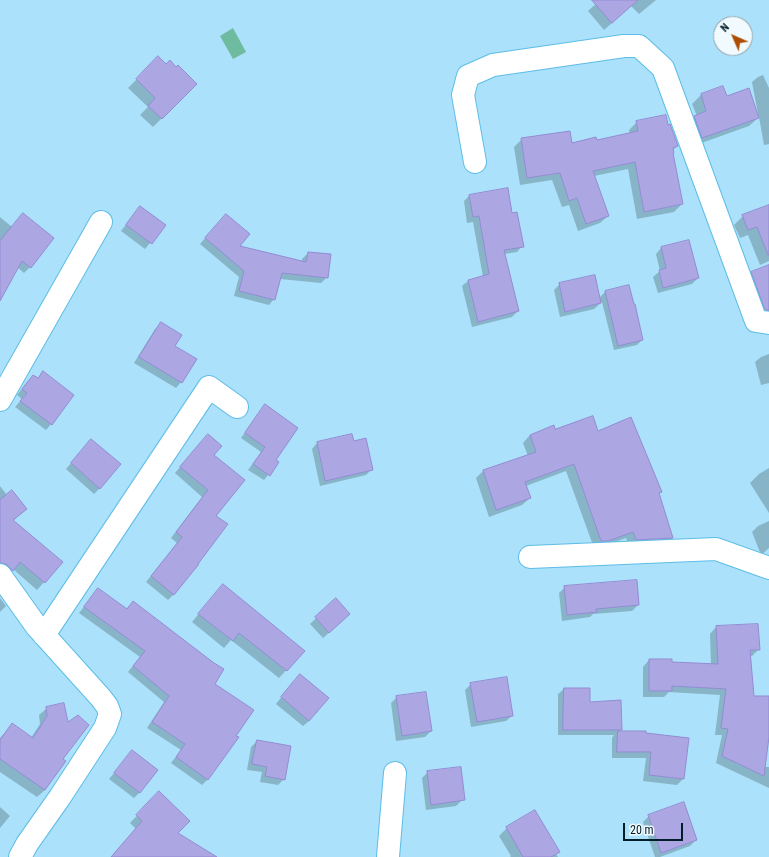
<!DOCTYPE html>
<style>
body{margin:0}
#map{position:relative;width:769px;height:857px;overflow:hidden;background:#abe1fa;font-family:"Roboto Condensed",sans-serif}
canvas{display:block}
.north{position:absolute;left:713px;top:16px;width:40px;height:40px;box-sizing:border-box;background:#f1fafe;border:1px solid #91a2a9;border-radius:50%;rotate:315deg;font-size:11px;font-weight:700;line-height:16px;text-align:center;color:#001d29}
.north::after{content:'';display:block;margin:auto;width:14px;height:18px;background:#ad4d02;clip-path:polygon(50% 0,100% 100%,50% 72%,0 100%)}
.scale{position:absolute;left:623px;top:823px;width:60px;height:18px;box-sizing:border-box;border:2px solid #001d29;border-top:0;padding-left:5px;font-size:12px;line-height:14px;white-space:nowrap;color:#001d29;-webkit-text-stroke:3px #f1fafe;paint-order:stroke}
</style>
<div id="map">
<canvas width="769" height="857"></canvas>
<div class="north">N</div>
<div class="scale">20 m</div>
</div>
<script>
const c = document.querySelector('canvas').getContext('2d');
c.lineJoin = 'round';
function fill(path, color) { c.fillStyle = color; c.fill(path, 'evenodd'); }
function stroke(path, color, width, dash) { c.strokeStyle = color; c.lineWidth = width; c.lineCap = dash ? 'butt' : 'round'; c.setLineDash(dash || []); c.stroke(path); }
fill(new Path2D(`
 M233,28L246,52L233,59L220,36Z`), '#6fbb9f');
fill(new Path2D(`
 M600,0H656L639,14L631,6L604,30L588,11Z
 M158,58L166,65L176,68L196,84L153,127L140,115L148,107L128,88Z
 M763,75L769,88V144L764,145L759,117L749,126L693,146L686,125L697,116L692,104L701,95L723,87L726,98L758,114L752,82L758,77Z
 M637,122L668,126L677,146L673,150L672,154L682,204L674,212L637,219L628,169L594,176L608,216L600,223L578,231L569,205L562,207L552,180L520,185L514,147L522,139L571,144L596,141L630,134L629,130Z
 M469,196L511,214L522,246L517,252L504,254L518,311L512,317L472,327L462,286L468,281L483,277L473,222L467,223L464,201Z
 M769,206V261L760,265L748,235L740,238L734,225L743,216Z
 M140,207L165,225L145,249L121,231Z
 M0,217L12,227L30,267L24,273L17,267L0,299Z
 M220,221L238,246L302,262V259L308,253L327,277L321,283L280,279L274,299L269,305L234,296L239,277L200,244Z
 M661,248L698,278L692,284L658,293L653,277L660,271L656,254Z
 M769,266V318L760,315L746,279L752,273Z
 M560,284L599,298L605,292L628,286L642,340L637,345L614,350L602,302L594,309L560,317L554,290Z
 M161,323L173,346L181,382L176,388L134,363L155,329Z
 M769,354V383L761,385L755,362L761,357Z
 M43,372L51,424L46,430L15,407L22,399L17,395L27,382L33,376L37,379Z
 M260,411L274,460L278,463L264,480L248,470L261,452L241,438Z
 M553,427L555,431L598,432L660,492L658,494L672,538L665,545L629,547L626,538L599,548H594L566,471L526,486L530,498L522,505L489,517L476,478L483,471L528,456L523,443L530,435Z
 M91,440L100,488L94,494L66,469Z
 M202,441L213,455L215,516L174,594L168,600L146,582L177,543L171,538L202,497L175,473Z
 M353,442L372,469L366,475L320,486L312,449L317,443Z
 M769,468V513L750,483L759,474Z
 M0,486L7,495L26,509L13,521L62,562L37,590L13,569L5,578L0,573Z
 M769,521V548L761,555L752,532L758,526Z
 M565,587L638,605L632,611L593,614L590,617L562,621L559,593Z
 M98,589L126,609L133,602L234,737L238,738L207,780L202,785L171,763L181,750L147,728L164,702L128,672L140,657L79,613Z
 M216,593L304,651L279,678L231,640L224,648L192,622Z
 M0,598L6,606L0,612Z
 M335,600L343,620L323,638L310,624Z
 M757,625L759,649L752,656H750L753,696L769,697V738H768L764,767H769V788L716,763L722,735H715L720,695L669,692L664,697H643V667L649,660L711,665L710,634L716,627Z
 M294,681L309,721L303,726L276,704Z
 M471,684L512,716L506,721L471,727L465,690Z
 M564,689L621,730L619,732L688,739L683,779L677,785L643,781L646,758H612V738L614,735H558V694Z
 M397,697L431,731L425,737L396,741L391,703Z
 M47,708L61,759L64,761L45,790L37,797L0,772V738L12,725L31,738L40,724L39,715Z
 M257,741L284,779L278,785L260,782L262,772L247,770L251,747Z
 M132,752L140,792L134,798L109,779Z
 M428,772L462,800L456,806L426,810L422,778Z
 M159,793L176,833L209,857H111L136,829L130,823Z
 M0,807L10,816L0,828Z
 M649,816L696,840L690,846L660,857H655L643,822Z
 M507,828L556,854L558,857H510L511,856L499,836Z`), '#0003');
const building = new Path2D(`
 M592,0H638L612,23Z
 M158,56L166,64L170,60L176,67L178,65L197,84L162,119L148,106L155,98L136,79Z
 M723,86L727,96L749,88L759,118L702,138L694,116L706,111L701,94Z
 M666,115L668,125L670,124L678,146L673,148L674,153H673L683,204L644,212L635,162L593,171L609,216L586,224L577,198L569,201L560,173L527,178L521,138L570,131L572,143L596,137L597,140L638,131L636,121Z
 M508,188L512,213L517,212L524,247L504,250L519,311L478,322L468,280L489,274L479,216L473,217L469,195Z
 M769,205V255H768L757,227L748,230L742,215Z
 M140,206L166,225L152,244L126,225Z
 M23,213L54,238L31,268L22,261L0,301V241Z
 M226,214L250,234L240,246L306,262L308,252L331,254L328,278L282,273L275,300L239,291L244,271L205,238Z
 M689,240L699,278L663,288L659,270L666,268L661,247Z
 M769,265V310H765L751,272Z
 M595,275L601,303L565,312L559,283Z
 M629,285L634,304H635L643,340L618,346L605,291Z
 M161,322L182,335L175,346L197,359L182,383L139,357Z
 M43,371L74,395L52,425L20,401L27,393L22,389L33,375L38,378Z
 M265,404L298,428L276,460L279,462L270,476L253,464L265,447L245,433Z
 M593,416L598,431L631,417L662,492L659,493L673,538L636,540L633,532L608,541H601L574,464L525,482L531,498L496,510L483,470L536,452L530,435L554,425L555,429Z
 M208,434L222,446L214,455L245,480L216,516L228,524L198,564H199L174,595L151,576L182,537L176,532L208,490L180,467Z
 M352,434L354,441L366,438L373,470L325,481L317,442Z
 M91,439L121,464L100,489L71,463Z
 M12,490L27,509L13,520L63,562L45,583L20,562L13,571L6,564L0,563V500Z
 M637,580L639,605L596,609L597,612L567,615L564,586Z
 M223,584L305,651L287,671L239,633L233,641L198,614Z
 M98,588L127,609L133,601L214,663L224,669L215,684L254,710L236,736L239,737L208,780L176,757L185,744L152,722L169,696L133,666L145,651L84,607Z
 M336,598L350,614L329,633L315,617Z
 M758,624L760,650H750L754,696H769V737L764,776L722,756L728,729L721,728L726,689L672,686V691H649V659H672V662L718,664L716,626Z
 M300,674L329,698L309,721L281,697Z
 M507,677L513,716L477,722L470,683Z
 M564,688H590V702L621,700L622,730H563Z
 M426,692L432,731L402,736L396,696Z
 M64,703L68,722L78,715L89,725L63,759L66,761L45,790L0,759V740L12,723L33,738L47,716L46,707Z
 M618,731H646V733L689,738L684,779L649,775L651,752H617Z
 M257,740L291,746L285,780L265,776L267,767L252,764Z
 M132,750L158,770L140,793L114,773Z
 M461,767L465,800L431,805L427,771Z
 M159,791L190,821L178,833L217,857H111L142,821L136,815Z
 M684,802L697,840L661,853L648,815Z
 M535,810L560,852L551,857H523L506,827Z`);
fill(building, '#aca7e3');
stroke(building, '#938bd4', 1);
const minor = new Path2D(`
 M475,162L463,95L468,76L493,65L624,46H639L663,68L756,321L769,323
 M0,400L101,222
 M530,557L716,549L769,568
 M0,575L37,627L101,698L107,706L110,714L105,728L60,797L27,844L20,857
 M44,635L209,387L237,407
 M388,857L395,773`);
stroke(minor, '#5dbde6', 24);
stroke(minor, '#fff', 22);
</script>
